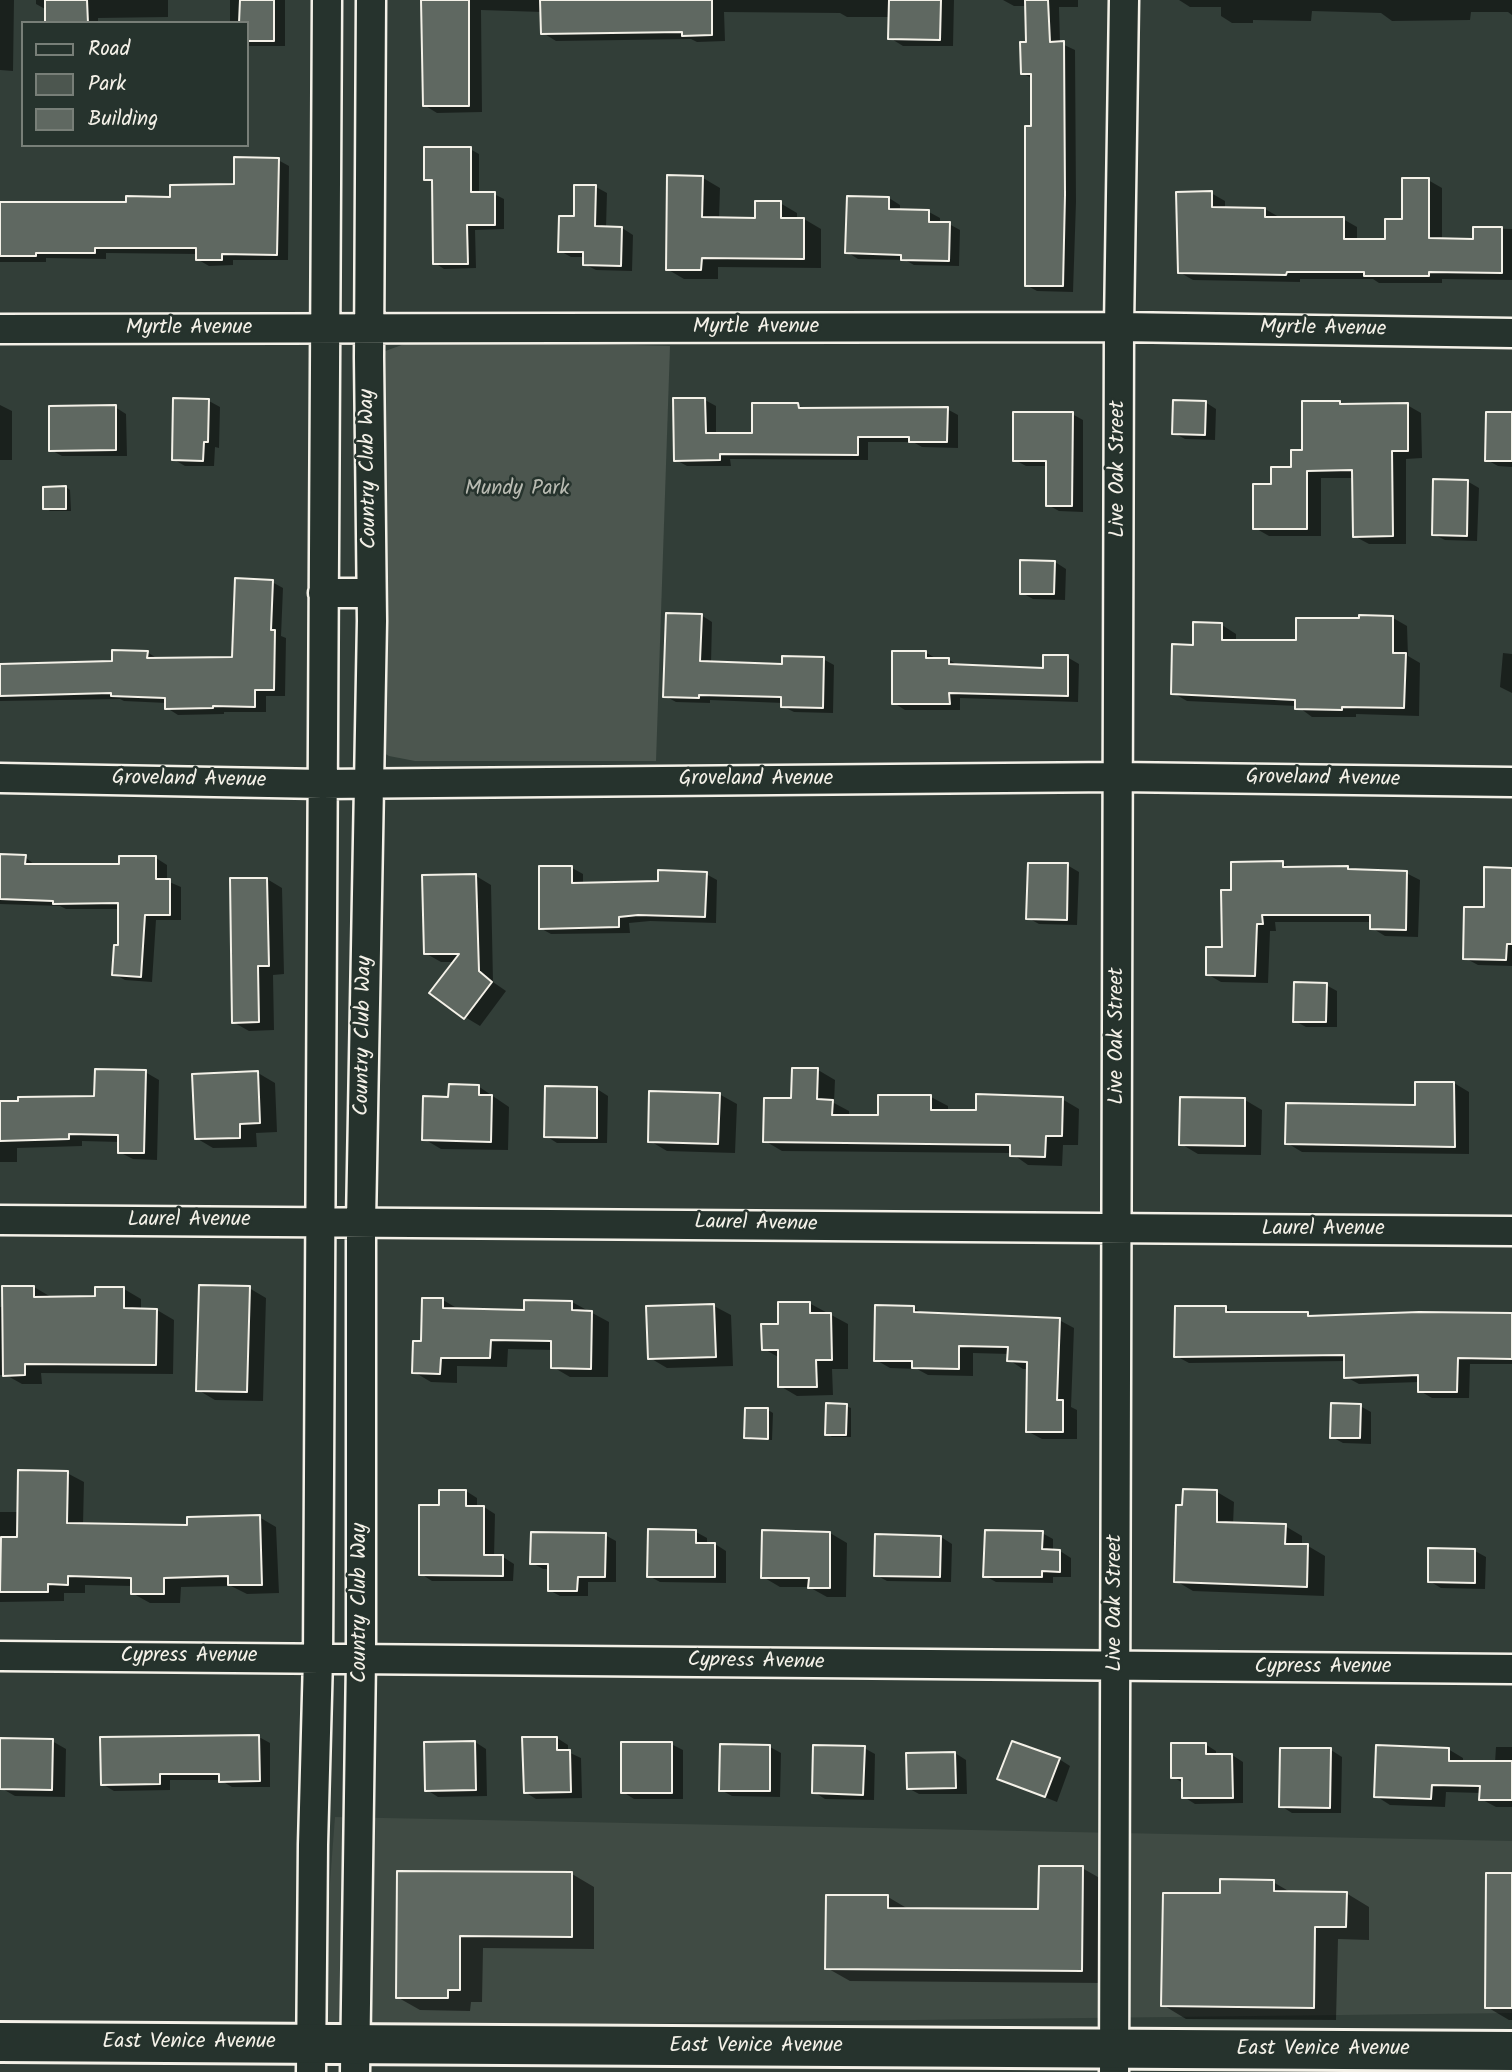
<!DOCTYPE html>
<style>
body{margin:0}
#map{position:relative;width:1512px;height:2072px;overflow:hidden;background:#323e38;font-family:Kalam,sans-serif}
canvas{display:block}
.legend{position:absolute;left:21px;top:21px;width:228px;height:126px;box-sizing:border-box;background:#26332d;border:2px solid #787f78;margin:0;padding:9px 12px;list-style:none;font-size:21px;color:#f4f1e8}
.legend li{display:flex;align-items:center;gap:14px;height:35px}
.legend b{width:35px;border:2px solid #787f78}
</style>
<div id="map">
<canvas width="1512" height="2072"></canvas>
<ul class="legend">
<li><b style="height:9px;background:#26332d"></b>Road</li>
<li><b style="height:19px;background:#4c564f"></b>Park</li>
<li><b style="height:19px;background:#5f6861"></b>Building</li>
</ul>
</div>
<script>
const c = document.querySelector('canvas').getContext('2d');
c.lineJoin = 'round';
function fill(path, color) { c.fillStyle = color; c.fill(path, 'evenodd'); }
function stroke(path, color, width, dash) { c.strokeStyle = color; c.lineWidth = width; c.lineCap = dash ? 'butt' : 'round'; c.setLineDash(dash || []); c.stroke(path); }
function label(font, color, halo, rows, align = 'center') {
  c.font = font + ' Kalam,sans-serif'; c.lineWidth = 5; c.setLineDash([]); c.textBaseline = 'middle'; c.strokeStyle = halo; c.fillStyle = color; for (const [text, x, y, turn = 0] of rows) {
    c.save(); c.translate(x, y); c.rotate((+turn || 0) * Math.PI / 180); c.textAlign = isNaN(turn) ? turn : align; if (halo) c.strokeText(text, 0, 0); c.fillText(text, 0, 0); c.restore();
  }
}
fill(new Path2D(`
 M335,1817L1512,1841V2013L319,2027Z`), '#404b44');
fill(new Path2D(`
 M418,339L670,346L656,761H415L389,756L370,745L369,357Z`), '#4c564f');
fill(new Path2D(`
 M0,0H14L13,71L0,70Z
 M36,0H168V17L98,18V23H47V10L36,4Z
 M230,0H285V46H247V23H230Z
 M432,0H954L953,46H903L890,38V17H847L840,13L724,12L725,41L697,42L691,39L556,41L543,33L542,12L481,10L482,112L437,113L424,105Z
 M1003,0H1078V7H1059L1060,43L1075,50L1076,202L1073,292L1037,291L1026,285L1033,128V79L1022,73L1028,44L1027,6H1014Z
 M1179,0H1512V15L1508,12H1471L1470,20L1392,21L1381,13L1312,11L1311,21L1253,20V23H1232L1221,16V7H1190Z
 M470,149L479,154V194H494L504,199V229L475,230L476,268L444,269L435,263L434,183L426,179Z
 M278,160L289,166L288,260H233V265L209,266L197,259V254L106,253V259L46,258V262H0V204H128L172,198L235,186Z
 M703,178L720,188L719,219H757L780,203L797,213V219H804L821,229V268L718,267V279H684L667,269Z
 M1428,180L1442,188V240L1474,241V228L1512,229V280L1442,279V283H1379L1373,279H1300V282L1193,280L1179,272L1211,193L1225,201V209H1265L1279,217L1343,219L1357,227V241H1387L1404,221Z
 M596,187L607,193L606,228H622L633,235L632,271L596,270L584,264L585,257H571L560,251L576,218Z
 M889,198L900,205V211L929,212L940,218V224H949L960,230L959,266L914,265L905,260L858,259L847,252Z
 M705,400L716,406V435H754L798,405L807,410L947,409L958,415V448L922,447L913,442H868V460L730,459L731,466H687L676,460Z
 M209,401L220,407L219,448L215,447L214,466H185L173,459Z
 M1205,402L1216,409L1215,440L1185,439L1174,433Z
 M1340,402L1346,406L1407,405L1421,413L1422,458L1406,459V544H1369L1354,536V478H1321V536H1269L1255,528L1273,486L1293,468Z
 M0,405L12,411V460H0Z
 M115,407L126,414L127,456H62L51,450Z
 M1072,414L1083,420V512L1059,511L1048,505V466H1026L1015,460Z
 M1512,414V467L1498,466L1487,460Z
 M1467,481L1479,488L1477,541L1445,540L1433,534Z
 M66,487L70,490L71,511H50L45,508Z
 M1055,562L1066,569L1065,600L1033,599L1022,593Z
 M272,582L283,588L281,636L286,638L285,696H266V712H224V714L178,715L167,708V703L124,701L120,699L0,701V664L114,662L147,652L158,659H233Z
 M701,615L712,622L711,663L783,666L823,659L834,665L833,713L794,712L782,706L783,703L710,700V703L676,702L665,696Z
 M1393,618L1407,626L1408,656L1420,663L1419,716L1356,714V717H1312L1297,706L1187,701L1173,693L1194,647L1222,625L1236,634V642H1297Z
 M925,652L937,659L949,660L960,666L1044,670L1067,657L1079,664L1078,702L960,698V710H905L894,703Z
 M1503,653L1512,654V693L1500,687Z
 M0,856L25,857L36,866H120L156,858L167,865V881L181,887V920H156L152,982L125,980L114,974L120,947V909H66L60,906L0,904Z
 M1282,863L1292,869L1348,867L1355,871L1406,873L1420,880L1418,937L1385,936L1372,928V922H1275L1276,931H1270L1268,983L1221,982L1207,974L1224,949L1233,892Z
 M1067,865L1079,872L1077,925L1039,924L1028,918Z
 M572,868L583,874V884L659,883L706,874L717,880L716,923L650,921L629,923L630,933L551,934L540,928Z
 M1512,870V966L1478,965L1465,958L1485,909Z
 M476,876L491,885L493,982L506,991L480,1026L465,1017L455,962H441L425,953Z
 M267,879L282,888L284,974L273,975L274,1030L249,1031L233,1022Z
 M1326,985L1337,991V1027H1306L1295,1021Z
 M818,1070L835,1080L834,1103L849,1111V1116H880L931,1097L948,1106V1112H977L1062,1099L1079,1109L1078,1145H1063L1062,1166L1028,1165L1011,1153L782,1151L765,1141L793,1100Z
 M145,1072L159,1080L157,1160L133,1159L119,1152L120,1142L82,1141V1146L17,1148V1162H0V1102L96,1098Z
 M258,1073L275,1083L277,1132L256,1133L257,1147L213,1148L196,1138Z
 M1454,1083L1469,1092V1154L1302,1152L1287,1143L1417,1106Z
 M478,1086L509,1107L508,1150L441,1149L424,1139L450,1098Z
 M597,1089L608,1096L607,1143H557L546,1136Z
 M719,1094L737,1104L735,1153L667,1151L650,1141Z
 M1245,1100L1262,1110L1261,1155L1198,1154L1181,1144Z
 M34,1287L51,1297L97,1298L124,1289L141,1299V1310H157L174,1320L173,1374L41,1373L42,1384H22L6,1375H0V1307H4Z
 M249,1288L266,1298L263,1401L215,1400L198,1390Z
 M443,1300L460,1310L526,1311L572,1302L609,1322L608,1377H570L553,1367V1350L508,1349L507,1367L457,1366V1383L431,1382L414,1372L423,1343Z
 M809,1303L848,1324V1369H832L833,1395L797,1396L780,1386V1358L764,1349L780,1326Z
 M714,1306L731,1315L733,1366L667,1368L650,1358Z
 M913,1308L925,1314L1059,1320L1074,1328L1071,1407L1077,1410V1439H1042L1027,1431L1028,1369H1023L1009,1360V1354L973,1353V1376L928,1375L917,1369L890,1368L876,1360Z
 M1226,1308L1236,1314H1307L1314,1318L1503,1315V1312H1512V1364H1470L1469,1398H1432L1420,1391V1382L1359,1384L1346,1377V1361L1189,1363L1176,1356Z
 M846,1406L851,1408V1437H832L827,1434Z
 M1360,1406L1371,1412V1444L1343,1443L1332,1437Z
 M768,1410L773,1413L772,1440H751L746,1437Z
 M67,1473L84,1482L83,1525L189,1527L259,1517L276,1527L279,1593L247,1594L231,1586L181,1587L180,1603H150L132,1593L133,1586L85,1585V1593H64V1601L0,1602V1512H19Z
 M466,1491L477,1498V1507H484L495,1514L494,1557H503L514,1564L513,1581H432L421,1574L440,1506Z
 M1217,1492L1234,1502L1233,1525L1285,1526L1302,1536V1546H1308L1325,1556L1324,1596L1193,1591L1176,1581L1184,1507Z
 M696,1532L707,1538V1544H715L726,1551V1583L660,1582L649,1576Z
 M830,1533L847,1543L846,1597H827L809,1587H780L763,1577Z
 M1042,1533L1053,1539V1551H1060L1071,1558V1577H1053V1583L996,1582L985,1576Z
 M605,1535L616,1541V1582H588V1596H560L549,1590L550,1569H543L532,1563Z
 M941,1537L952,1544L951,1582L887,1581L876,1575Z
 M1475,1551L1486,1557L1485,1589L1441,1588L1429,1581Z
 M259,1737L270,1743V1787H232L220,1780H170V1790L114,1791L102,1784Z
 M557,1738L568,1745V1752L581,1758L582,1798L536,1799L525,1792Z
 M0,1740L52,1741L66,1749L65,1797L15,1796L1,1788Z
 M475,1742L486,1749L487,1796L438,1797L427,1790Z
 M671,1744L683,1750V1799H634L623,1792Z
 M1205,1744L1216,1751V1755H1232L1243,1762V1803L1195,1804L1184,1797L1183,1783L1173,1777Z
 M770,1747L781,1753L780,1797L732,1796L721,1790Z
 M1496,1747H1512V1807H1496L1481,1799V1793L1446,1792L1445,1807L1390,1805L1376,1796L1448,1749L1463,1758V1763H1495Z
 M864,1748L875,1754L874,1800L825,1799L814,1792Z
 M1331,1750L1342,1757L1341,1813H1292L1281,1806Z
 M955,1753L966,1760L967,1794H919L908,1788Z
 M1059,1759L1070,1766L1057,1802L999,1779Z
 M1082,1868L1105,1881V1983L850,1981L827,1968L888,1897L910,1910L1040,1911Z
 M399,1872L572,1874L594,1887V1949L483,1948L482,2002H471L470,2011L420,2010L397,1997Z
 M1512,1875V2020H1509L1487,2007Z
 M1273,1882L1292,1893H1346L1369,1907V1940L1338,1939L1336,2020L1186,2019L1163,2005L1222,1895Z`), '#0007');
const building = new Path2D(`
 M45,0H87L88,23H45Z
 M240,0H274V41H247V23H239Z
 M421,0H469V106H423Z
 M540,0H712V35L682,36V32L541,34Z
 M889,0H941L940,40L888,39Z
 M1025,0H1048L1050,42L1064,41L1065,195L1063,286H1025V126H1031V74H1021L1020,42H1026Z
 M424,147H471V192H495V225H467L468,264H433L432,180H424Z
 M234,157L279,158L277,255L222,254V260H196V248H95V253H36V256H0V202H126V196L170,197V185L234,184Z
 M667,175L703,176L702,217L755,218V201H781V218H804V259L702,258L701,270H666Z
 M1402,178H1429V238L1473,239V227H1502V273L1429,272V276H1364V272H1287L1286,275L1178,273L1176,192L1212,191V207L1265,208V217H1344V239H1385V219H1402Z
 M574,185H596L595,226L622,227L621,266L583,265V252H558L559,216H574Z
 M847,196L889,197V209L929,210V222H950L949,261L901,260V255L845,253Z
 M173,398L209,399L208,442H204L203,461L172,460Z
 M673,398H705L706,433H752V403H798L799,408L948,407L947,442H909V437H858V455L720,454V460L674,461Z
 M1173,400L1206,401L1205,435L1172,434Z
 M1302,401H1340V404L1408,403V451H1392L1393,536L1353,537L1352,470L1307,471V529H1253V484H1271V467H1291V450H1302Z
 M116,405V450L49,451V406Z
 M1013,412H1073L1072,506H1046V461H1013Z
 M1486,412H1512V461H1485Z
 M1433,479L1468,480L1467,536L1432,535Z
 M66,486V509H43V487Z
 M1020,560L1055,561L1054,594H1020Z
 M235,578L273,580L271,630H275L274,690H255V707L213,706V708L165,709V698L111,696V693L0,696V664L112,661V650L148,651L147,658L232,657Z
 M666,613L702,614L700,661L782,664V656L824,657L823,708L781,707V697L699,695V698L663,697Z
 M1359,615L1393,616V653H1406L1404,708L1342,707V710L1295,709V700L1171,694L1172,644L1193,645V622L1222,623V640H1296V618H1359Z
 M892,651H926V658H949V664L1043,668V655H1068V696L949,693L950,704H892Z
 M0,854L26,855L25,864H119V856H156V879H170V915H145L141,977L112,975L114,945H118V903L53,904V901L0,899Z
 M1283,861V867L1348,866V869L1407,871L1406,930L1370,929V915H1262L1263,924H1257L1255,976L1206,975V947H1222L1221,890H1231V862Z
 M1028,863H1068L1067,920L1026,919Z
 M539,866H572V883L658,881V870L707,872L705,917L638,915L619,917V927L539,929Z
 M1484,867L1512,868V944H1507L1506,960L1463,959L1464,907H1484Z
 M476,874L479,971L492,982L464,1019L429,993L459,954H424L422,875Z
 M230,878H267L269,966H258L259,1022L232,1023Z
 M1294,982L1327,983L1326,1022H1293Z
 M792,1068H818L817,1099L833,1100L832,1115H878V1095H931V1110H976V1094L1063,1097L1062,1136H1046L1045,1157L1010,1156V1145L763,1142L764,1098H791Z
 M95,1069L146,1070L144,1153H118V1135L69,1134V1139L0,1141V1101H18V1097L94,1096Z
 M258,1071L260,1123L240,1124V1138L195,1139L192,1074Z
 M1415,1082H1454L1455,1147L1285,1144L1286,1103L1415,1105Z
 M449,1084L479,1085V1095H492L491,1142L422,1140L423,1096L448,1097Z
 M545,1086L597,1087V1138L544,1137Z
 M649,1091L720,1093L718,1144L648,1142Z
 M1180,1097L1245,1098V1146L1179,1145Z
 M199,1285L250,1286L247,1392L196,1391Z
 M2,1286H34V1297L95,1296V1287H124V1308L157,1309L156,1365L25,1364V1375L3,1376Z
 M422,1298H443V1308L524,1310V1300L572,1301V1310L592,1311L591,1369L551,1368V1341L491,1340L490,1358H441L440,1374L412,1373L413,1341H421Z
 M778,1302H810V1313H831L832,1360H816L817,1387H778V1350H762L761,1324H778Z
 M714,1304L716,1357L648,1359L646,1306Z
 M875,1305L914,1306V1312L1060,1318L1057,1400H1063V1432H1026L1027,1362L1007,1361L1008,1347L959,1346V1369L912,1368V1361H874Z
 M1175,1306H1226V1312H1308V1316L1419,1312L1512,1313V1359L1458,1358L1457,1392H1418V1375L1344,1378V1355L1174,1357Z
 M826,1403L847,1404L846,1435H825Z
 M1331,1403L1361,1404L1360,1438H1330Z
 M745,1408H768V1439L744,1438Z
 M18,1470L68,1471L67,1523L187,1525V1517L260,1515L262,1585H228V1576L164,1578V1594H131V1578L68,1576V1585L48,1584V1592H0L1,1537H17Z
 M1183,1489L1217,1490V1522L1286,1524L1285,1544H1308L1307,1587L1174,1582L1176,1505H1182Z
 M439,1490H466V1506H484V1555H503V1576L419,1575V1505H439Z
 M648,1529L696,1530V1543H715V1577H647Z
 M762,1530L830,1532V1588H808L809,1578H761Z
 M985,1530L1043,1531L1042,1549L1060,1550V1572L1042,1571V1577H983Z
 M531,1532L606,1533L605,1577H578L577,1591H548V1564H530Z
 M875,1534L941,1536L940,1577L874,1576Z
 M1428,1548L1475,1549V1583L1428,1582Z
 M259,1735L260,1781L219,1782V1774H160V1784L101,1785L100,1737Z
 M522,1737H557V1750H570L571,1792L524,1793Z
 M0,1738L53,1739L52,1790L0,1789Z
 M475,1741L476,1790L425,1791L424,1742Z
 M1012,1741L1060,1758L1045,1797L997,1779Z
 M621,1742H672V1793H621Z
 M1171,1743H1206V1754H1232L1233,1798H1182V1778H1171Z
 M720,1744L770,1745V1791H719Z
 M813,1745L865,1746L863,1795L812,1793Z
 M1376,1745L1449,1748V1761H1512V1800H1479L1480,1786L1432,1785L1431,1799L1374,1797Z
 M1280,1748H1331L1330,1808L1279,1807Z
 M955,1752L956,1788L907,1789L906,1753Z
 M1039,1866H1083L1082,1971L825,1969L826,1895H888V1908L1038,1909Z
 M397,1871L572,1872V1937L460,1936V1990H448V1998H396Z
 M1486,1873H1512V2008H1485Z
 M1220,1879L1274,1880V1891L1347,1892L1346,1927H1315L1314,2008L1161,2006L1163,1893H1220Z`);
fill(building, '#5f6861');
stroke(building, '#f4f1e8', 2);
const street = new Path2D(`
 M0,329L1119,327L1512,333
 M323,593H371
 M0,778L322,784L1117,777L1512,782
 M0,1220L1512,1231
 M0,1656L1512,1669
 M311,2072L313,1845L318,1658L327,0
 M355,2072L361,1659V1222L372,621L369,357L371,0
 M1114,2072L1119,327L1124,0`);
const primary = new Path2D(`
 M0,2042L1512,2051`);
stroke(street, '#f4f1e8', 33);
stroke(primary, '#f4f1e8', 44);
stroke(street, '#26332d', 28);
stroke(primary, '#26332d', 38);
label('21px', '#f4f1e8', '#26332d', [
 ["Myrtle Avenue",756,328],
 ["Myrtle Avenue",189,329],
 ["Myrtle Avenue",1323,330,1],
 ["Country Club Way",370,469,-91],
 ["Live Oak Street",1119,469,-90],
 ["Groveland Avenue",756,780],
 ["Groveland Avenue",1323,780,1],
 ["Groveland Avenue",189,781,1],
 ["Country Club Way",365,1036,-89],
 ["Live Oak Street",1118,1036,-90],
 ["Laurel Avenue",189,1221],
 ["Laurel Avenue",756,1225,1],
 ["Laurel Avenue",1323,1230],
 ["Country Club Way",361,1603,-90],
 ["Live Oak Street",1116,1603,-90],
 ["Cypress Avenue",189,1657],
 ["Cypress Avenue",756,1663,1],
 ["Cypress Avenue",1323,1668],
 ["East Venice Avenue",189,2043],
 ["East Venice Avenue",756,2047],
 ["East Venice Avenue",1323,2050]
]);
label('21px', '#b9bbb2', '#26332d', [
 ["Mundy Park",517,490]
]);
</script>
